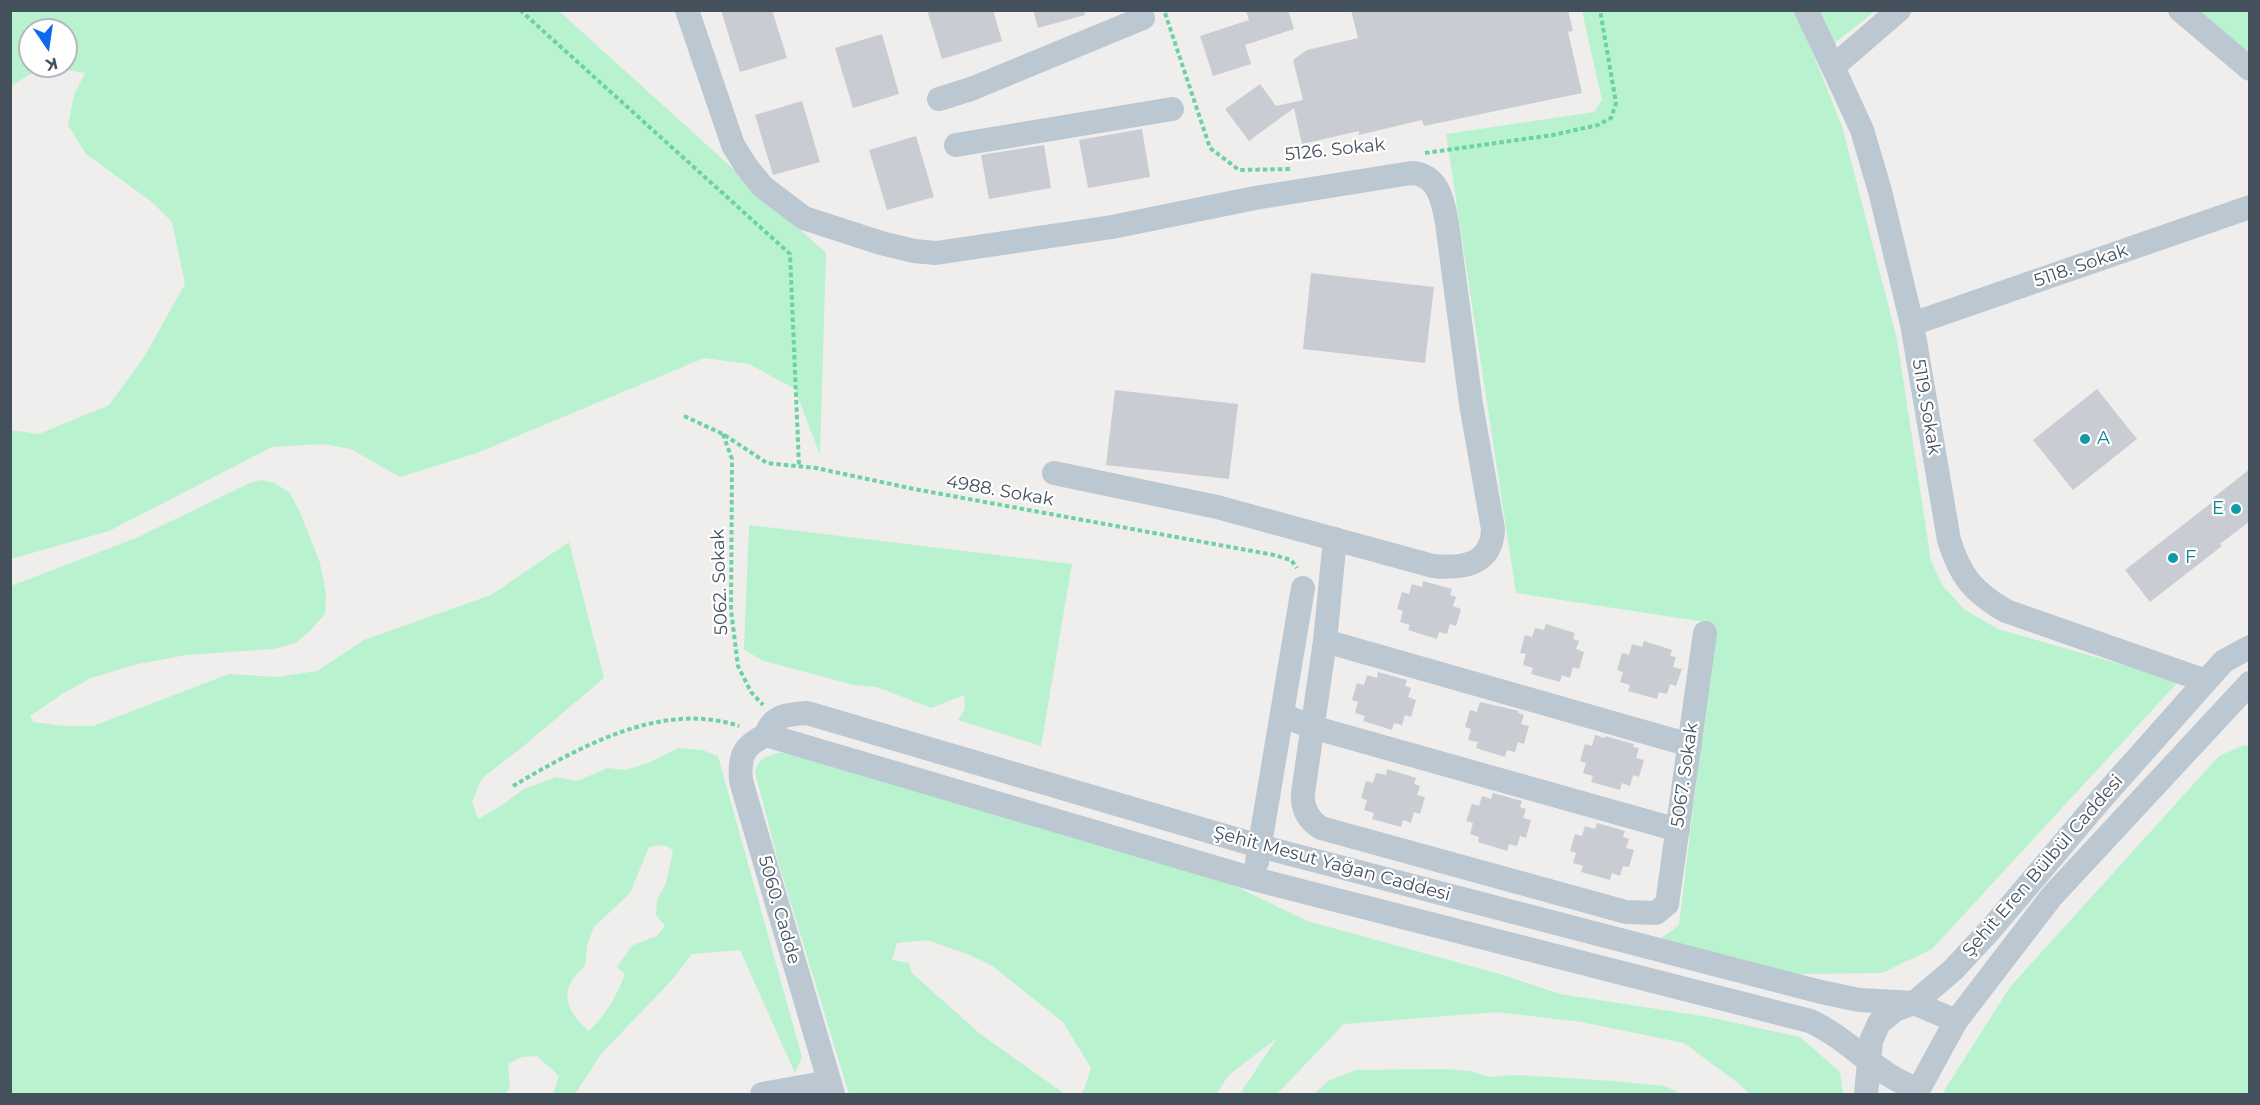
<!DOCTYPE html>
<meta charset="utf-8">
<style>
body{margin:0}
#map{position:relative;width:2260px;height:1105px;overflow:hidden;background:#f0eded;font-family:Montserrat,sans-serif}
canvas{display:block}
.frame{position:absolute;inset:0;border:12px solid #44505c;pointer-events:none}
.north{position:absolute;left:18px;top:18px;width:60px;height:60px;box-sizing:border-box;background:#fff;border:2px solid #b4b9be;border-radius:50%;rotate:167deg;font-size:16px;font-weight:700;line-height:24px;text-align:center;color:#44505c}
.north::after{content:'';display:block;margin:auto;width:21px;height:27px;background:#0c6aeb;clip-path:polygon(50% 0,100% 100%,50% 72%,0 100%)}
</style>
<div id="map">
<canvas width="2260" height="1105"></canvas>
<div class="frame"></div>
<div class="north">K</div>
</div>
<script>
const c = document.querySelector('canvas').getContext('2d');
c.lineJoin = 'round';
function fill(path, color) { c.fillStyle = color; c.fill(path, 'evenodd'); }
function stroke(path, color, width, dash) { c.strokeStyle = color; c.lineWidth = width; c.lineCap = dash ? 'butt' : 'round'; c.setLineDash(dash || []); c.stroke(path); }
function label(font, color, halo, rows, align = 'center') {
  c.font = font + ' Montserrat,sans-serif'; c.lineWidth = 4.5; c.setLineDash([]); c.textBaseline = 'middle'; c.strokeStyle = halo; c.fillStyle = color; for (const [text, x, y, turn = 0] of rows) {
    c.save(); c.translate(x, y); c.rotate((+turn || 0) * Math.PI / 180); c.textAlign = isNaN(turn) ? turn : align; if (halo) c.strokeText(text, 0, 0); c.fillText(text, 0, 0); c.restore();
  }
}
fill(new Path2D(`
 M11,11H559L826,253L820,455L795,389L749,364L704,358L477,453L400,477L351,449L323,444L272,447L109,531L11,559V430L39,434L109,405L144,357L185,284L172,222L152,202L86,154L68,125L74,95L85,73L44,66L11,86ZM30,30H66V66H30Z
 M1582,11H1796L1842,126L1897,339L1931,561L1943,586L1964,609L1998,629L2179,681L1932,949L1882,973L1799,974L1660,939L1679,925L1714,636L1705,622L1516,593L1446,134L1594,112L1602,100Z
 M1815,11H1875L1831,46Z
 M2198,11H2249V52Z
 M261,480L274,483L289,492L299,510L320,563L326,594L325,614L310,631L296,643L273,649L186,655L138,664L91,678L62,694L30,716L33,722L63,726H93L229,674L276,677L317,671L364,640L491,595L569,542L604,678L520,749L482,778L472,802L478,819L499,807L524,789L556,777L577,781L608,768L625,770L648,763L679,748L702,750L718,756L802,1057L795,1073L740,950L692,954L672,980L601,1054L575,1094H553L559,1076L537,1056L522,1057L508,1064L510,1086L506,1094H11V586L136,538L250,483ZM664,845L673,850L666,883L657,900L656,915L665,926L657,936L633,945L617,967L625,974C617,995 606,1015 589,1031C564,1009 558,989 585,966L587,945L594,927L630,893L649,847Z
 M749,525L1072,564L1041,746L958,720L965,709L964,695L931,708L877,687L854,685L764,661L744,650Z
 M2244,745L2250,746L2249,1094H1942L2010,987L2219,756Z
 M778,753H793L1229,883L1307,921L1500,974L1560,994L1708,1017L1800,1037L1840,1072L1843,1094H1750L1738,1083L1684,1043L1581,1022L1497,1012L1344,1024L1277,1094H1240L1277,1038L1229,1075L1216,1094H1079L1084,1090L1091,1068L1063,1022L991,965L967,954L927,940L897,943L892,960L909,963L912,973L979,1033L1065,1094H849L778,861L755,772C758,759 767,756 778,753Z
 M1444,1069L1470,1071L1490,1077L1517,1075L1614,1081L1665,1086L1681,1094H1314L1328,1081L1356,1070Z`), '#b8f2cf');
fill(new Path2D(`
 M721,10H772L787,58L740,72Z
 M927,10H993L1002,41L942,59Z
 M1033,10H1084L1085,15L1038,28Z
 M1246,10H1288L1294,29L1245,45L1251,64L1213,76L1200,36L1249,20Z
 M1351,10H1568L1573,31L1568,32L1582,93L1424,126L1422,120L1359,135V131L1302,144L1294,108L1249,141L1225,109L1260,84L1276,106L1303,100L1293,60L1307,50L1358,38Z
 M882,34L899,94L853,108L835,48Z
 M802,101L820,162L773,175L755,115Z
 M1142,129L1150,177L1088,188L1079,140Z
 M916,136L934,197L887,210L869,150Z
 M1044,145L1051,188L989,199L981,155Z
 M1311,273L1434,287L1425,363L1303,349Z
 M2097,389L2137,439L2073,490L2033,440Z
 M1115,390L1238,404L1229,479L1106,465Z
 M2250,469V521L2220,544L2222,546L2150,602L2125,570L2215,500L2213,498Z
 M1423,581L1452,589L1450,595L1456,597L1453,606L1461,609L1456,626L1450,624L1447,634L1439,632L1437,639L1408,630L1410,625L1400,622L1403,611L1397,609L1402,592L1409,594L1412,584L1422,587Z
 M1546,624L1575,633L1573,639L1579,641L1576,649L1584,652L1579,669L1573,667L1570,678L1562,675L1560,682L1531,674L1533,668L1523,665L1526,654L1520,653L1525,635L1532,637L1535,628L1544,630Z
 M1644,641L1672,650L1670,656L1676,657L1673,667L1682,669L1676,686L1670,684L1667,694L1659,692L1657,699L1628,691L1630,685L1620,682L1623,672L1617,670L1622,653L1629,655L1632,644L1642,647Z
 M1378,672L1407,680L1405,686L1411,688L1408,697L1416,700L1411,717L1405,715L1402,725L1394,723L1392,730L1363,721L1365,716L1355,713L1358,702L1352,700L1357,683L1364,685L1367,675L1377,678Z
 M1480,702L1519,711L1518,713L1524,715L1521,724L1529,726L1524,744L1518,742L1515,752L1507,750L1505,757L1476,748L1478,742L1468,740L1471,729L1465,727L1470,710L1477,712Z
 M1595,735L1605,738V736L1634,744L1633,747L1639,748L1636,758L1644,760L1639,777L1633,775L1630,786L1622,783L1620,790L1591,782L1593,776L1583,773L1586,763L1580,761L1585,744L1592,746Z
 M1387,769L1416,778L1414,784L1420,786L1417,795L1425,797L1420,814L1414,812L1411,823L1403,820L1401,827L1372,819L1374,813L1364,810L1367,800L1361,798L1366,781L1373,783L1376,773L1386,775Z
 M1493,793L1522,801L1520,807L1526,809L1523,818L1531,820L1526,838L1520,836L1517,846L1509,844L1507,851L1478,842L1479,837L1470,834L1473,823L1466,821L1472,804L1479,806L1482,796L1491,799Z
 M1597,823L1625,831L1623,837L1629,839L1626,848L1634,850L1629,867L1623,866L1620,876L1612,873L1610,880L1581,872L1583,866L1573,863L1576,853L1570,851L1575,834L1582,836L1585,826L1595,829Z`), '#c9ccd3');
stroke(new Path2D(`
 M520,10L790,254L799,465
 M1165,13L1210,148L1239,170L1290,169
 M1425,153L1553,135L1598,125L1611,118L1616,103L1600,10
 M684,416L723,434L767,463L816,468L914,489L1274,555L1291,560L1297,568
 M723,434L732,459L731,610L738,666L751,692L763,705
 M513,786C578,748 661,700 739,726`), '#6dd2a2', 4, [4.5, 3]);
stroke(new Path2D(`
 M687,10L733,145L746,166L763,187L804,218L881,243L914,251L936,253L1112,227L1255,198L1411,173C1438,174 1443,200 1447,223L1471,404L1493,529C1492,565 1462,569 1433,566L1217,507L1054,473
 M1806,10L1833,67
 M1899,10L1833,67L1862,130L1880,191L1912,324L1949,540C1960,576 1973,592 2006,611L2206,681
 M2180,10L2250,69
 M939,99L971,89L1143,18
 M956,145L1172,109
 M1912,324L2250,207
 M1335,539L1325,641L1303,793C1302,808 1308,820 1321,828L1626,912L1656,913L1667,904L1705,633
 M1325,641L1690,745
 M1282,715L1312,727L1678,830
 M766,735C772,715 789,714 807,713L1259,846L1821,992L1859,1000L1914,1003L1956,1021
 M766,735L1254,879L1810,1021C1851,1040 1876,1075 1918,1089
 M766,735C743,746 739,756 741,781L833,1094
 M1257,862L1303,588
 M762,1094L829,1082
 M1866,1094L1871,1041L1879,1023L1895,1010L1914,1003L1953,970L1991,929L2102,798L2206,681L2224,661L2250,647
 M1916,1094L1956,1021L2052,896L2250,683`), '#bcc8d1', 24);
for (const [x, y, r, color] of [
 [2085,439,6,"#0f9aa8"],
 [2236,509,6,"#0f9aa8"],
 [2173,558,6,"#0f9aa8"]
]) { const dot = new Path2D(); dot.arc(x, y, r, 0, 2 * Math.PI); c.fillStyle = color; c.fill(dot); stroke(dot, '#fff', 2); }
label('18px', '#44505c', '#fff', [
 ["5126. Sokak",1335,150,-6],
 ["5118. Sokak",2081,266,-19],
 ["5119. Sokak",1926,407,80],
 ["4988. Sokak",1000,491,10],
 ["5062. Sokak",720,582,-92],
 ["5067. Sokak",1685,775,-82],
 ["Şehit Mesut Yağan Caddesi",1332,864,15],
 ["Şehit Eren Bülbül Caddesi",2043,866,-49],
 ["5060. Cadde",779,910,74]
]);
label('18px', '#0d838f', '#fff', [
 ["A",2097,439],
 ["E",2224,509,"right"],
 ["F",2185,558]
], 'left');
</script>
